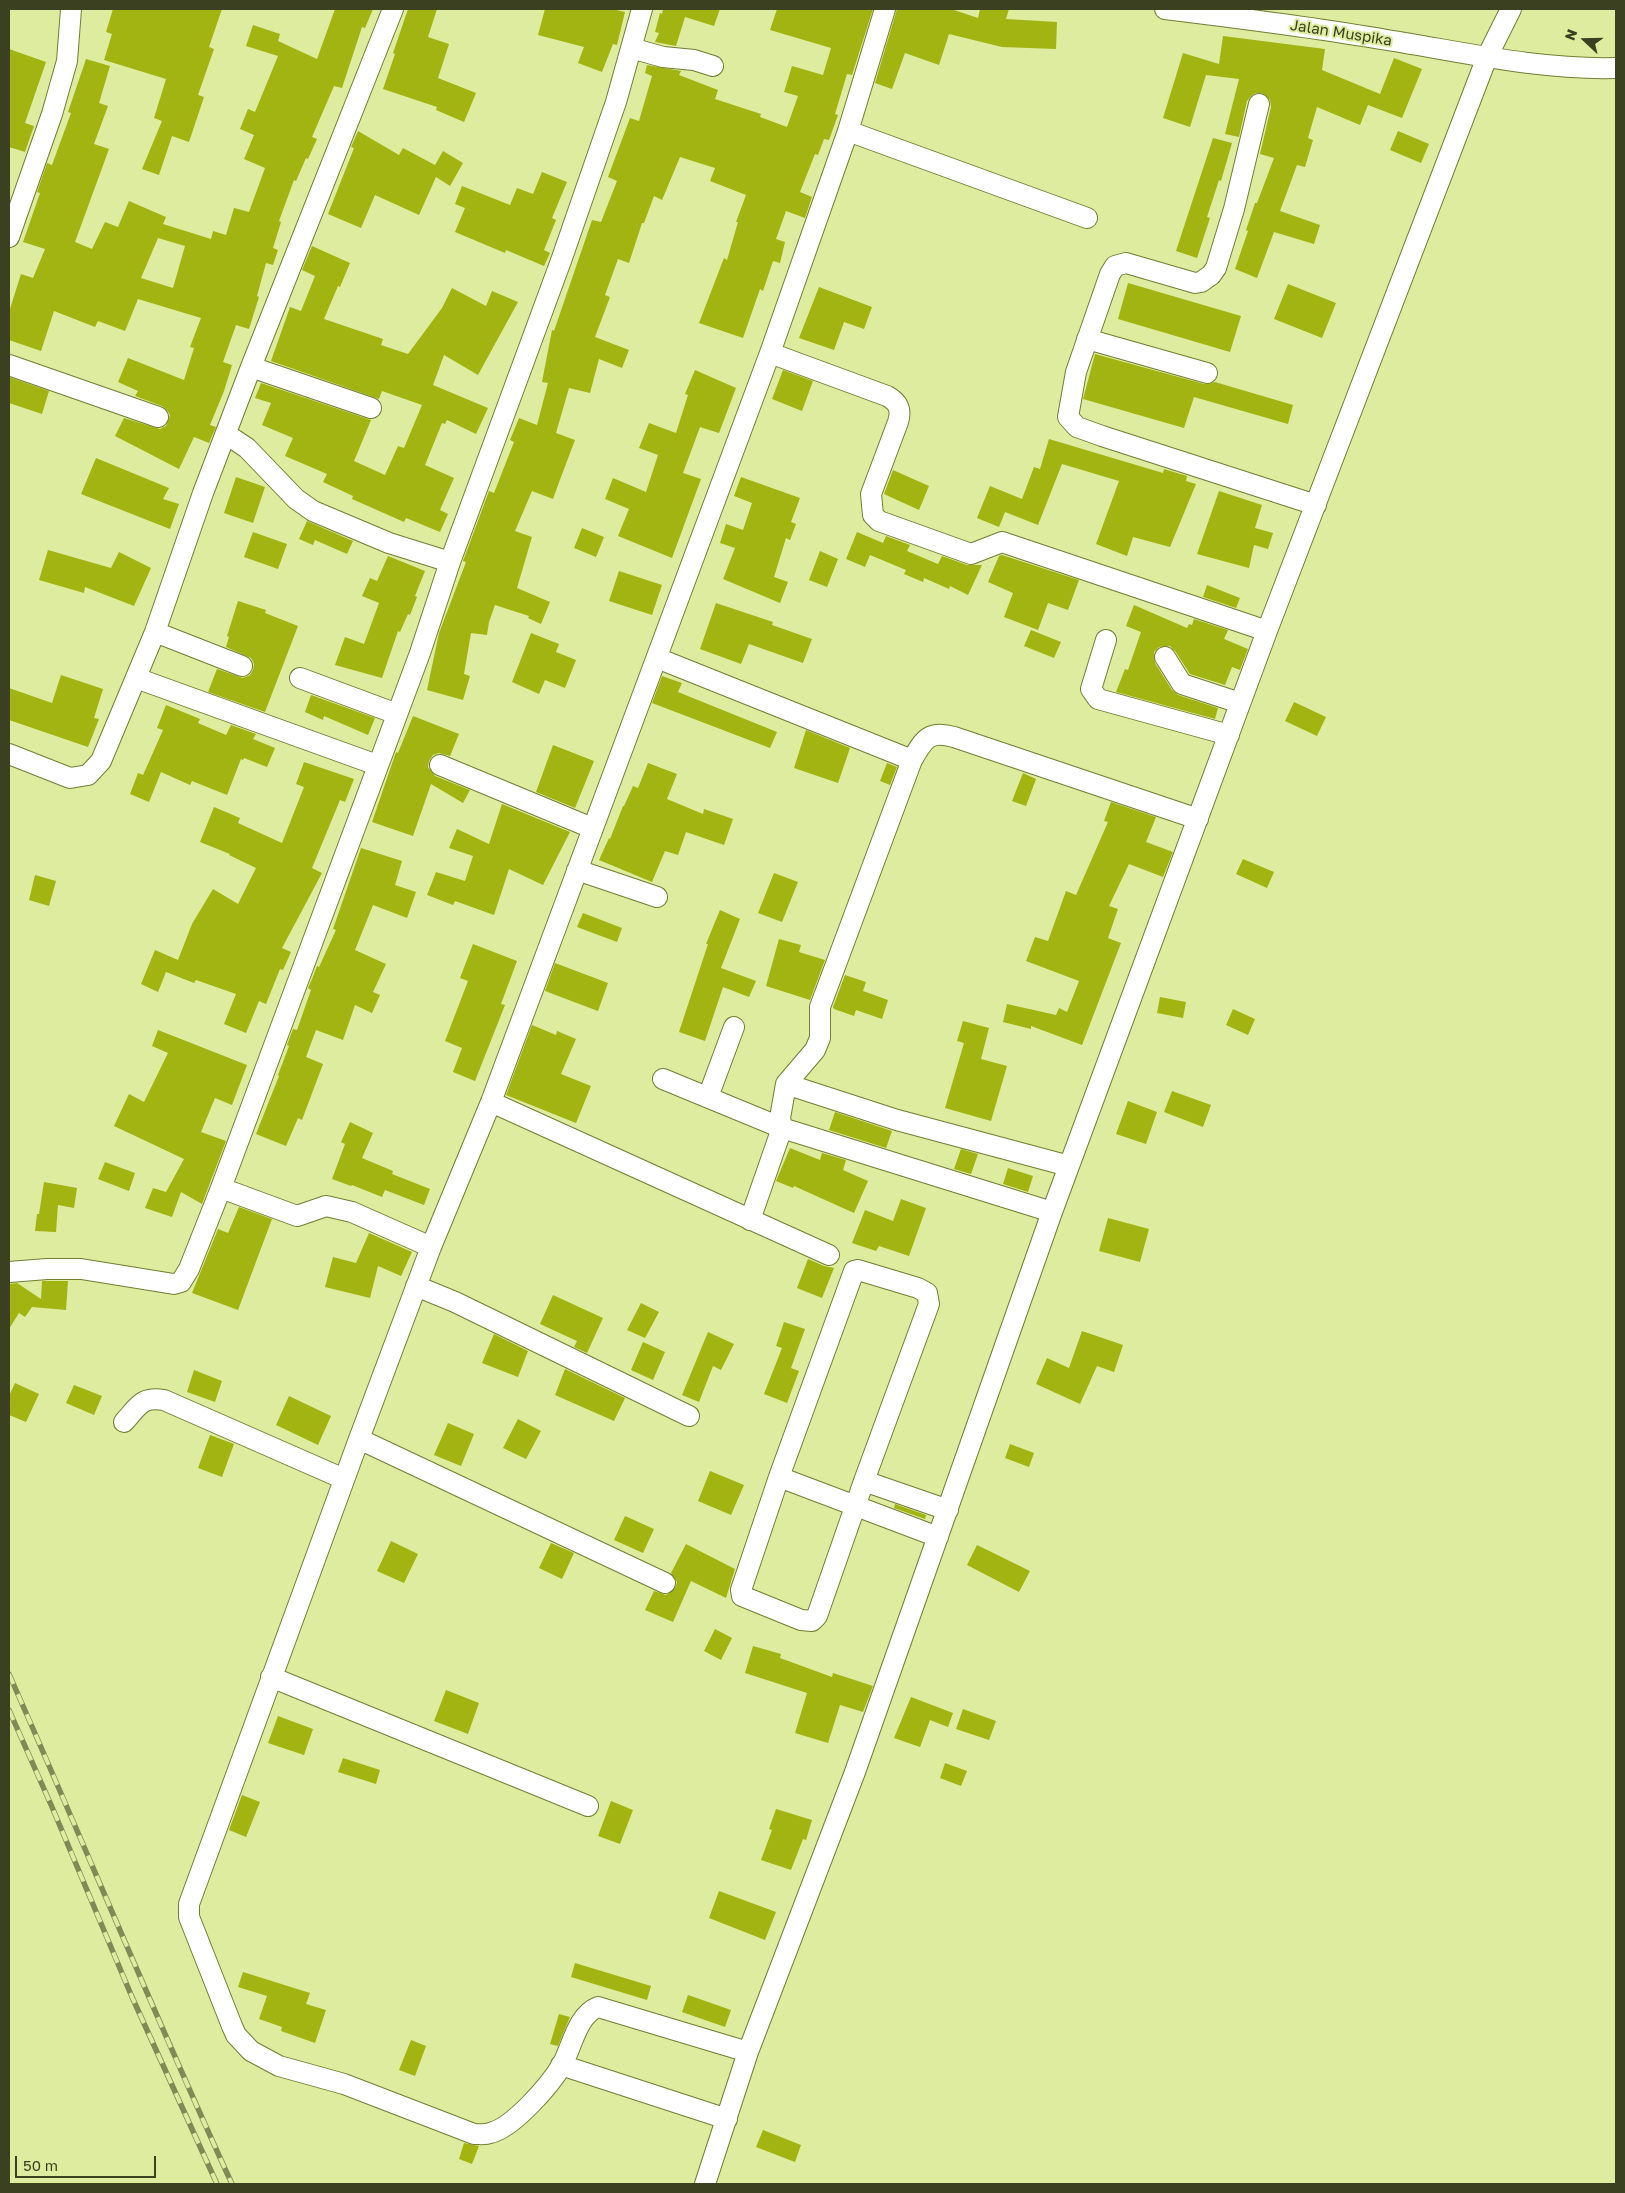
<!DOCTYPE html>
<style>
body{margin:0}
#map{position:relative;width:1625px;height:2193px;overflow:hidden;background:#deec9f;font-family:"Golos Text",sans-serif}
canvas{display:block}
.frame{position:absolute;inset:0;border:10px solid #3b4021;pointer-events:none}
.north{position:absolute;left:1560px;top:15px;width:50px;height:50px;-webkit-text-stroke:4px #deec9f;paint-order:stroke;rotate:291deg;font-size:14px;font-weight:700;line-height:20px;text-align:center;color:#3b4021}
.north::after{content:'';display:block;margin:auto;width:18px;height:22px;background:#3b4021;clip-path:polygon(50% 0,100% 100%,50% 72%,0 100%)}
.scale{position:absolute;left:15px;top:2156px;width:141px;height:22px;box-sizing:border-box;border:2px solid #3b4021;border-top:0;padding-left:6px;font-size:15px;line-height:18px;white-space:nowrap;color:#3b4021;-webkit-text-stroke:4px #deec9f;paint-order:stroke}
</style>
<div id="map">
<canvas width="1625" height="2193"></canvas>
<div class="frame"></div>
<div class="north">N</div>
<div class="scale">50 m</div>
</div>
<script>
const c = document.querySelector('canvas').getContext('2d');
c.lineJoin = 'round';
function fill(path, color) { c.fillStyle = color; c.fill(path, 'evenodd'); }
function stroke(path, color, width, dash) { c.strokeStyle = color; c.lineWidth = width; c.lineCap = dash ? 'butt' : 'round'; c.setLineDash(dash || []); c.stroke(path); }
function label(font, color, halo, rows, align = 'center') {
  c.font = font + ' "Golos Text",sans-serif'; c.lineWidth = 4; c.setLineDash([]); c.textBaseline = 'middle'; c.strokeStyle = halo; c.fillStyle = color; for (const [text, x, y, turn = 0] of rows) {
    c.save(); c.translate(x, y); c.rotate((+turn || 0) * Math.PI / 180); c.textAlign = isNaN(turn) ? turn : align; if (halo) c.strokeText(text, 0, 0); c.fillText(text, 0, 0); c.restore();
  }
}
fill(new Path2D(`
 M113,9H222L209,47L214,49L198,95L204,97L189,142L172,136L159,175L142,169L162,121L154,118L166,79L104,60L112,34L106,32Z
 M335,9H373L365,28L362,27L342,88L334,86L312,137L317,139L308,159L306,158L296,181L294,180L279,221L281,222L273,248L278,250L273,265L266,263L257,296L259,297L249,329L236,325L223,362L232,365L224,391L210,425L216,427L209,443L194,437L179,469L115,436L124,418L160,429L166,426L170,415L167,410L162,406L135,396L138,391L118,382L128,358L184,380L194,348L190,347L201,318L138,299L125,331L98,321L95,327L54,311L41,351L9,340V312L21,274L33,278L45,249L23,242L40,193L37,192L47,163L52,165L71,113L68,112L86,59L110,66L99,103L108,106L94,144L109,149L75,242L92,249L105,222L118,227L129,201L166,217L163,224L211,239L213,231L226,235L234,208L249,212L265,168L244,159L254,135L240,129L248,109L255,112L278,56L246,46L253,25L280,34L278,41L317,59ZM158,238L185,246L173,288L141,278Z
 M408,9H437L428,37L449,44L438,78L476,93L464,122L436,110L437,107L383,89L395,54L393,53Z
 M545,9H612L625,12L617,45L613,44L602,72L578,63L584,47L538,35Z
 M663,9H720L714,26L685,17L676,46L655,42L659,33L655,32L660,13L662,14Z
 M777,9H873L852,75L847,74L835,114L838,115L829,140L824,139L818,155L815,154L800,192L812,197L805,218L786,211L776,239L785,242L780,263L773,261L763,291L760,289L743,338L699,323L724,258L727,260L738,222H736L746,195L710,181L715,168L680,157L662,200L654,196L644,223H642L629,263L618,259L605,295L610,297L595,337L629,350L622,368L599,359L590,393L569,388L556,433L575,440L561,477L553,499L532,491L515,531L532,537L517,588L550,602L541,624L528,618L529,616L495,605L489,622L487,635L471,633L464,674L470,676L463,700L427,690L439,633L466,562L463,561L489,491L494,493L514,442L510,440L519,418L537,425L548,383L542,382L552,330L554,331L592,220L601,222L617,181L608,177L630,118L639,121L652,76L645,73L647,65L681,71L679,75L718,90L715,99L761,114L760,117L787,127L798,96L784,92L792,66L823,75L831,48L770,30Z
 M897,9H951L978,18L980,9H1009L1006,19L1057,22L1056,49L1002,47L949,34L939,65L905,53L892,89L875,83Z
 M1223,36L1325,49L1322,70L1380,94L1394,58L1422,69L1402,118L1368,105L1360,125L1317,107L1308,138L1313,140L1305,167L1297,165L1280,211L1320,225L1314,244L1274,232L1257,278L1235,269L1248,231L1246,230L1255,203H1257L1274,158L1260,154L1271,107L1270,100L1262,93H1256L1251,96L1247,101L1239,137L1225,134L1239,79L1206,75L1190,127L1163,118L1183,53L1219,64Z
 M9,49L46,62L25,123L34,126L25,152L9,147Z
 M358,131L399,155L403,148L435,165L443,151L463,163L450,186L436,177L419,215L375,195L361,228L328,214L354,148L351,147Z
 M1398,131L1429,144L1421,163L1390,150Z
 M1213,138L1232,143L1221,181L1219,180L1207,217L1210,218L1197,258L1176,251Z
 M542,172L567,182L552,218L556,220L544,250L550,253L544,266L506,250L505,253L455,232L465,208L455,204L462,186L510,205L517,188L533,194Z
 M312,246L350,263L340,287L338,286L324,319L383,339L381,345L408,354L442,308L452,288L486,306L492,291L518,302L478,375L444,355L433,385L488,408L476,434L447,420L445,424L442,423L425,465L454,478L440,510L448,514L440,532L406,518L404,522L352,499L353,496L323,482L327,474L285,456L293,438L262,425L271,403L255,398L261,383L371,420L354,461L385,475L398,446L404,448L422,405L382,391L379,399L271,361L290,307L301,311L315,276L302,270Z
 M1128,283L1241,316L1230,352L1118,319Z
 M1288,284L1336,303L1322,338L1274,319Z
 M819,287L872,307L864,329L844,322L834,350L799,338Z
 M1095,354L1204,384L1215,382L1293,405L1288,424L1194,397L1184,428L1083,399Z
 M695,370L736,388L719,433L700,427L683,473L701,479L672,558L618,536L629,509L605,499L613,478L646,492L658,455L639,448L649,423L676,433L688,395L685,394Z
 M783,370L813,381L802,411L772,399Z
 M9,377L49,391L42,414L9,403Z
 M1049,439L1163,473L1164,469L1187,476L1186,481L1196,484L1170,547L1133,537L1127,556L1096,544L1119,481L1062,464L1038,525L1005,512L999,527L977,518L990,486L1022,499L1034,467L1040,469Z
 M96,458L169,488L163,499L179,504L170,529L81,494Z
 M893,470L929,486L919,510L884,494Z
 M236,477L265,487L253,523L224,513Z
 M741,477L800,498L791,522L796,524L790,540L786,538L774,577L788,582L780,603L723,579L735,548L720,543L726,524L743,530L752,503L734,496Z
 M1219,491L1262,505L1255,528L1273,533L1268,549L1254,545L1249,568L1197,554Z
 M307,521L353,541L347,554L315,540L313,545L299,539Z
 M582,528L604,537L596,557L574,548Z
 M253,532L287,544L278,569L244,557Z
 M857,532L883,543L886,536L910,545L907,551L938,564L942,556L967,565H982L968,595L950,586L949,589L924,578L923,582L904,574L906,570L870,555L865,567L846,559Z
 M48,550L111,568L119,552L151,568L134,606L85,587L84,593L39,580Z
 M820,551L838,559L827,587L809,580Z
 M1002,555L1079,580L1068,610L1048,603L1038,630L1004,617L1013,593L988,582L999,556Z
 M388,556L425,571L415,596L417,597L410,615L408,614L400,632L398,631L382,678L335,665L345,637L364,644L379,603L362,596L370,578L377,581Z
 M619,571L662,585L652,615L609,601Z
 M1207,585L1240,598L1236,608L1203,597Z
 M238,601L266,610L265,613L298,626L265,712L208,692L217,669L243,678L250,675L253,670L254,664L251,658L226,647L229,637L227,636Z
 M716,603L773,622L772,625L812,639L803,663L749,644L741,664L700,649Z
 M1134,605L1187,628L1189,624L1192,625L1194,619L1228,630L1224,639L1248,649L1240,670L1232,667L1225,685L1190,674L1175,651L1170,646L1159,647L1154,652L1155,663L1172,690L1178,695L1218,708L1215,719L1116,692L1125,669L1128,670L1141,632L1126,626Z
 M1031,630L1061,642L1054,658L1024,646Z
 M531,633L559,644L556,652L576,660L565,688L545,680L539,694L512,682Z
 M61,675L103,689L94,718L99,719L88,747L9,720V688L52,703Z
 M662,676L682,683L678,692L777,732L770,748L652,703Z
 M311,695L375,718L368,735L324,716L323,720L305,712Z
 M1294,702L1326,717L1317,736L1285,721Z
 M166,705L200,719L198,723L226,735L231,725L256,734L253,739L275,748L267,767L244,758L243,760L241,759L227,795L192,781L190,785L161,772L149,802L130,794L138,773L143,775L163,730L157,728Z
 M413,716L459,734L450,756L439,753L433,755L429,761L428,767L435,776L470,790L463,803L431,784L413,836L372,822L396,752L398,753Z
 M806,730L850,748L838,783L794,768Z
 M553,745L594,761L575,808L536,792Z
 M304,762L354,779L345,802L340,800L312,868L322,873L282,948L291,952L283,970L280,969L266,1004L259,1001L246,1033L224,1024L236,994L196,980L194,983L166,972L158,992L141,984L155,950L178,960L192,924L213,889L238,904L256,868L229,855L230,854L200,842L214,807L240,818L238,823L282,843L304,787L296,784Z
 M648,763L677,774L667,799L703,814L704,809L733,819L724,845L686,832L678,855L665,851L652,882L599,860L609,838L610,839L623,806H624L633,786L638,788Z
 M887,763L897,767L890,785L880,781Z
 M1023,773L1036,779L1026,806L1012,801Z
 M1111,802L1156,817L1146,842L1173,852L1163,877L1129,864L1109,906L1118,909L1108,938L1121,943L1082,1045L1031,1026V1029L1003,1022L1007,1004L1056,1015L1059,1008L1067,1012L1079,981L1026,961L1035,937L1048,941L1066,891L1076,895L1108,822L1104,821Z
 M502,804L570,832L543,885L509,869L494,915L455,901L453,905L427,895L436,872L465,881L473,856L449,848L457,829L489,844Z
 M361,848L402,861L395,885L416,892L407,918L373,905L355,950L386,964L373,992L380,995L372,1013L355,1005L343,1040L316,1030L306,1057L323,1064L302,1120L298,1118L286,1146L256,1134L279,1076L278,1075L289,1046L287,1045L293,1029L297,1030L311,990L308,988L312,979L317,966L319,967L336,930L333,929Z
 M1243,859L1274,872L1267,888L1236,874Z
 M774,873L798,882L782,922L758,913Z
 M35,875L56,881L49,906L29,900Z
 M720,910L740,919L721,968L756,981L749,997L723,987L705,1041L679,1032L708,944H706Z
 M583,913L622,928L617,942L577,927Z
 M779,939L801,945L799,952L825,960L810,1000L766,986Z
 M473,944L517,961L501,1004L505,1005L475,1081L453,1072L462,1048L445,1041L468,981L460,978Z
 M555,963L608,983L598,1011L545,991Z
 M845,975L866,982L863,991L888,1000L882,1019L856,1010L854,1016L834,1009L833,1007Z
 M1160,997L1186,1002L1183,1018L1157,1013Z
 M1233,1009L1255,1019L1248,1035L1226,1025Z
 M963,1021L989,1028L981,1059L1007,1066L991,1121L945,1108L964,1043L957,1041Z
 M532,1025L556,1035L557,1031L576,1039L561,1074L591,1086L576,1123L506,1095Z
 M158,1030L247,1065L232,1105L215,1098L201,1132L226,1141L202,1204L181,1192L172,1217L145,1208L153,1188L166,1192L184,1159L114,1126L129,1094L144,1102L168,1053L152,1046Z
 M1172,1091L1211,1105L1203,1127L1164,1112Z
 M1128,1101L1157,1112L1146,1144L1116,1134Z
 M835,1112L892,1131L886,1148L829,1130Z
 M350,1122L373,1133L362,1158L393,1171L392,1174L430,1189L424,1205L385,1190L382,1197L352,1185L351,1186L332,1179L345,1144L341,1142Z
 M790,1148L820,1160L822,1153L846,1160L843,1170L868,1181L854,1213L794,1186L793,1188L776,1181Z
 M961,1149L978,1154L971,1174L954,1169Z
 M105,1162L135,1173L129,1191L98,1179Z
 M1008,1168L1033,1176L1028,1192L1003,1184Z
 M44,1182L77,1188L74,1208L58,1205L56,1232L35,1231L37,1214H39Z
 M901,1199L926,1208L909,1256L879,1246L876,1251L852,1243L865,1210L893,1221Z
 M239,1207L272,1219L238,1310L192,1293L218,1229L228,1233Z
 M1108,1218L1149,1229L1140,1262L1099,1251Z
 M369,1233L412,1252L401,1276L378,1266L370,1298L325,1287L333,1257L356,1263Z
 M808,1259L824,1266L834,1268L822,1298L797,1288Z
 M42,1281H68L66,1310L32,1307L25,1317L19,1313L9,1329V1284L17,1283L41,1299Z
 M553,1295L603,1318L587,1353L574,1347L577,1341L540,1324Z
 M641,1303L659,1312L645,1338L627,1330Z
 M784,1322L805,1329L791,1368L799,1371L787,1403L764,1394L782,1348L776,1346Z
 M1082,1331L1123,1345L1114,1372L1097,1366L1080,1404L1036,1384L1047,1358L1069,1368Z
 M708,1332L734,1344L721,1370L713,1366L699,1402L682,1395Z
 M494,1334L528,1351L518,1377L482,1363Z
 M643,1342L665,1352L653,1380L631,1370Z
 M565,1369L625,1398L614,1421L555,1395Z
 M194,1370L222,1381L215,1402L187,1392Z
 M15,1383L39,1394L26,1422L9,1415V1396Z
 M74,1385L102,1396L94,1415L66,1403Z
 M289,1396L331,1416L318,1445L276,1425Z
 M518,1419L541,1431L526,1459L503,1448Z
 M448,1423L474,1434L461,1466L434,1455Z
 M210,1435L234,1444L222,1477L198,1468Z
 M1010,1444L1034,1453L1029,1467L1005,1458Z
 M710,1471L744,1485L731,1515L698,1501Z
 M895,1504L926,1515L925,1519L894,1508Z
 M625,1516L654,1529L643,1553L614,1540Z
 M391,1541L418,1554L404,1583L377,1571Z
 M551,1543L574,1553L562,1579L539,1568Z
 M686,1544L735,1569L726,1598L691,1581L673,1622L645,1610L654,1591L666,1595L675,1588L677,1582L671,1573Z
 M977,1545L1030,1571L1019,1592L967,1565Z
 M715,1629L732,1638L721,1660L704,1651Z
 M753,1646L781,1654L780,1658L832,1677L833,1673L873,1686L863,1712L840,1705L828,1743L795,1733L807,1693L745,1673Z
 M446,1690L479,1703L468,1734L434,1721Z
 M911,1697L953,1713L948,1727L930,1720L920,1747L894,1738Z
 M963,1709L996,1721L989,1740L956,1729Z
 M278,1716L313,1729L304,1755L268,1743Z
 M343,1758L380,1770L376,1784L338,1772Z
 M945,1763L967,1771L961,1786L940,1778Z
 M242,1795L260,1802L246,1837L229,1830Z
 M611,1801L633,1810L620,1844L598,1836Z
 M776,1809L812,1820L806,1840L803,1839L791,1870L761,1860L772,1830L769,1829Z
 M719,1891L776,1912L765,1940L709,1918Z
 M575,1963L651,1986L647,2000L571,1977Z
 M243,1972L310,1993L306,2004L326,2010L315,2043L281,2031L282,2027L259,2019L267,1996L238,1987Z
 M688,1995L731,2010L725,2027L682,2012Z
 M559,2014L570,2017L558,2046L550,2044Z
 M411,2040L426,2046L415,2076L399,2070Z
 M763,2130L801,2145L795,2162L756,2147Z
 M464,2143L479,2146L472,2164L459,2159Z`), '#a1b411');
const minor = new Path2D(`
 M1165,9C1239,18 1313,27 1387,40C1463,52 1538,70 1616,68
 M631,48L663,57L694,60L713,66
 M1259,104L1234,209L1216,268L1211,275L1201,282L1195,283L1126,263L1115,266L1110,274L1076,372L1068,417L1077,427L1102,436L1316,505
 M848,131L1087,218
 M9,237L52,114L67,61L71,9
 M1087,339L1207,373
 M770,353L887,396C898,402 902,409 898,422L871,494L873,515L879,521L971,554L1002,542L1267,631
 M9,365L158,417
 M251,367L371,408
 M226,434L247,448L296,499L313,511L389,543L450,562
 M155,632L242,666
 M1106,640L1091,689L1098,699L1229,735
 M1165,657L1182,684L1240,703
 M657,658L912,760
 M136,678L377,765
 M300,678L397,714
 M9,754L70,778L88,775L101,761L155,632L203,493L251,367L393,9
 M440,765L592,828
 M577,870L657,897
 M663,1079L782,1128L1052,1212
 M786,1084L897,1120L1069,1166
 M708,1097L734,1027
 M491,1102L829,1255
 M221,1188L297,1216L326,1206L352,1212L431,1247
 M750,1220L782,1128L780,1118L786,1084L815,1050L820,1038V1007L912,760C924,739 929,730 954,737L1198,819
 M9,1272L47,1269H81L174,1284L181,1282L189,1269L221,1188L420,653L450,562L562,258L616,102L642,9
 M416,1286L455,1302L689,1416
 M124,1422C138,1407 141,1396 164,1400L344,1479
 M359,1439L665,1583
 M779,1477L741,1590L742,1596L801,1620L812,1621L817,1616L864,1481L929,1304L927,1293L918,1288L858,1270L854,1271L779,1477L938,1537
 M864,1481L948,1510
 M271,1677L588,1806
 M748,2052L598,2007C577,2015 572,2047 562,2065C550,2085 513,2128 490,2133C485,2135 480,2134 474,2134L344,2084L279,2066L251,2051L236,2035L232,2026L189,1917V1904L359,1439L431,1247L491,1102L770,353L848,131L885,9
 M561,2065L727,2119
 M705,2184L748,2052L855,1772L1052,1212L1267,631L1487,57L1511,9`);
stroke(minor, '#727e34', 22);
stroke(minor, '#fff', 20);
const rail = new Path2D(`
 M9,1674C84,1844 155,2016 232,2184
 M9,1710L52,1807L132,1997L217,2184`);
stroke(rail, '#818a57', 5.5);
stroke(rail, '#deec9f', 4, [11]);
label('15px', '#3b4021', '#deec9f', [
 ["Jalan Muspika",1341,33,9]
]);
</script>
